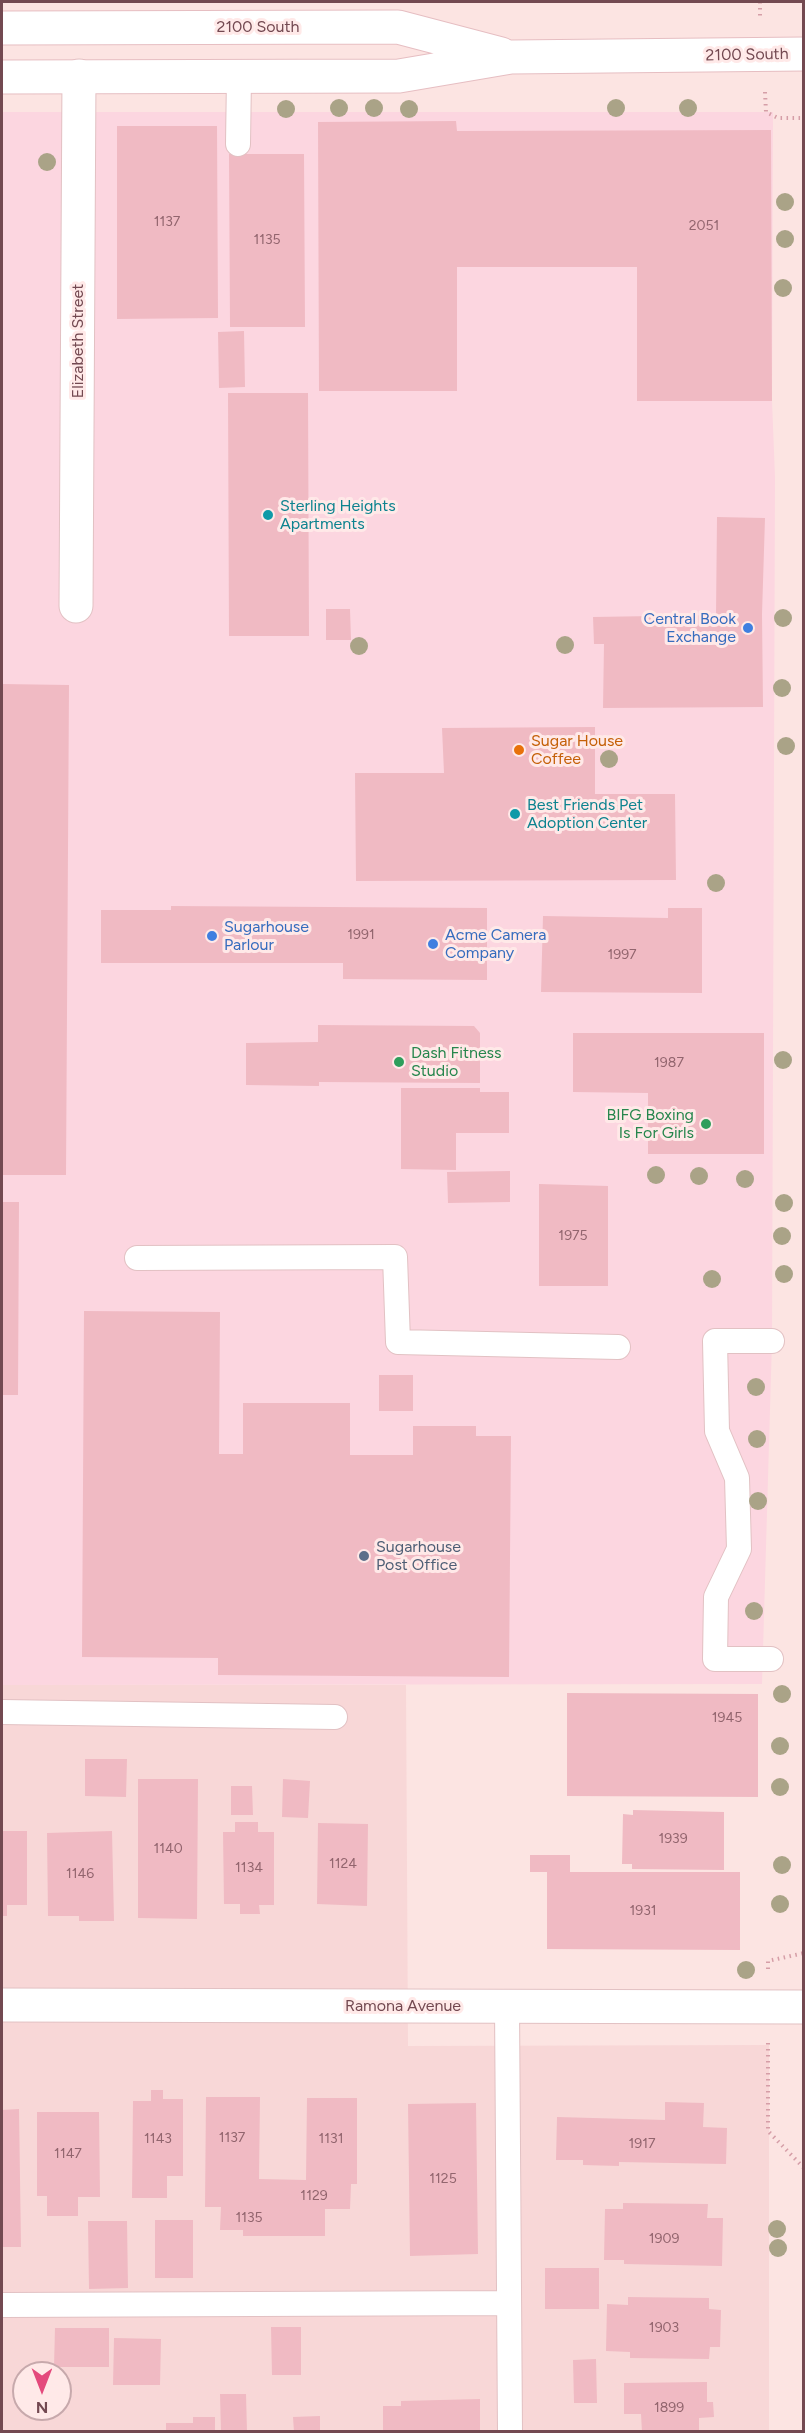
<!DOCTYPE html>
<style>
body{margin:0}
#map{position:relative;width:805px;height:2433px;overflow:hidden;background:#fce4e2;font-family:Figtree,sans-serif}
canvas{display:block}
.frame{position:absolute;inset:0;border:3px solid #734951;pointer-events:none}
.north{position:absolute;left:12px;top:2361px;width:60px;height:60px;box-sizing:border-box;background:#ffe9e8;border:2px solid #c7a9ac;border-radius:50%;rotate:180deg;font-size:16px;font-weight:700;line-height:24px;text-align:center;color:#734951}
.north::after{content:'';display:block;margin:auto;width:21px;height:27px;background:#e4497c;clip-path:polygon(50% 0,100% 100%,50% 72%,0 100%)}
</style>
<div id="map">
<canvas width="805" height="2433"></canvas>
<div class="frame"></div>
<div class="north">N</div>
</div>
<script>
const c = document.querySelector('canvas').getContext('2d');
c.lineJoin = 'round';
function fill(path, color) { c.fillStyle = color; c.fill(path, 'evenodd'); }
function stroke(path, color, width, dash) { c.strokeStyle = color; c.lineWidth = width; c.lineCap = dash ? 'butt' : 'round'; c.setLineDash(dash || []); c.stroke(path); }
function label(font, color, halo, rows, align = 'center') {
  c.font = font + ' Figtree,sans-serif'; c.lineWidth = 6; c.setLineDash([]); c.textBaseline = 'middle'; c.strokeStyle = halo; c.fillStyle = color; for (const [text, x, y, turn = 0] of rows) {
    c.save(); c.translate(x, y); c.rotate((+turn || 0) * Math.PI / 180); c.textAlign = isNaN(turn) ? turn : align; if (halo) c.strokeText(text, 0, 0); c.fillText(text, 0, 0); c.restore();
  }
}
fill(new Path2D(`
 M2,1685H406L408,2046L769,2045V2431H2ZM24,2373H60V2409H24Z`), '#f8d7d7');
fill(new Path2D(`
 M2,112H773L772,401L775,477L772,1341L762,1684L2,1685Z`), '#fcd6e0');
fill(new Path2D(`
 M456,121L457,131L771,130L772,401H637V267H457V391H319L318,122Z
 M117,126H217L218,318L117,319Z
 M229,154H304L305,327H230Z
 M244,331L245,387L219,388L218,332Z
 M228,393H308L309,636H229Z
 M717,517L765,518L762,614L763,707L603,708L604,644H594L593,617L716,615Z
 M326,609H350L351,640H326Z
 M2,684L69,685L66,1175H2Z
 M595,727V794H675L676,880L356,881L355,773H444L442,728Z
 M171,906L487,908V980L343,979V963H101V910H171Z
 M668,908H702V993L541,992L543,916L668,918Z
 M318,1025L474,1026L480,1033V1083L319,1082V1086L246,1085V1043L318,1042Z
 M573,1033H764V1154H648V1093L573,1092Z
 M401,1088H480V1092H509V1133H456V1170L401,1169Z
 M510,1171V1202L448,1203L447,1172Z
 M539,1184L608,1186V1286H539Z
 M2,1202H19L18,1395H2Z
 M84,1311L220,1312L219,1454H243V1403H350V1455H413V1426H476V1436H511L509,1677L218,1675V1658L82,1657Z
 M379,1375H413V1411H379Z
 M567,1693L758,1694V1797L567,1796Z
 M85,1759H127L126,1797L85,1796Z
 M138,1779H198L197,1919L138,1918Z
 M283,1779L310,1781L308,1818L282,1817Z
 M231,1786H252L253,1815H231Z
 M633,1810L724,1812V1870L632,1869V1864H622L623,1814L633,1815Z
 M235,1822H258V1832H274V1905H259L260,1914H240V1904H224L223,1832H235Z
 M318,1823L368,1824L367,1906L317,1904Z
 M2,1831H27V1905H7V1916H2Z
 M112,1831L114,1921H79V1916H48L47,1833Z
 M530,1855H570V1872H740V1950L547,1949V1872H530Z
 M151,2090H163V2099H183V2176H167V2198H132L133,2101H151Z
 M206,2097H260L259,2179L306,2180L307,2098H357V2184H351L350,2209H325V2236H243V2230H220L221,2207H205Z
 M665,2102L704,2103L703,2127L727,2128L726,2164L619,2162V2166L583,2165V2160H556L557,2117L665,2120Z
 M476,2103L478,2254L410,2256L408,2104Z
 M19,2109L21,2247H2V2110Z
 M37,2112H99L100,2197H78V2216H47V2196H37Z
 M623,2203L708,2204L707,2218H723L722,2266L624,2264V2260H604L605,2209H623Z
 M155,2220H193V2278H155Z
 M88,2221H127L128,2288L89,2289Z
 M545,2268H599V2309H545Z
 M628,2297L709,2298V2309L721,2310L720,2347H710L709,2359L630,2358V2352L606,2351L607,2304L628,2305Z
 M271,2327H301V2375H272Z
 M55,2328H109V2367H54Z
 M114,2338L161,2339L160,2385H113Z
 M596,2359L597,2403H574L573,2360Z
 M707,2382V2402H713L714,2417L699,2418V2432H642L641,2414H624V2383Z
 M220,2394H246L247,2432H221Z
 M480,2399V2432H383V2406H401V2401Z
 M320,2416V2432H294L293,2417Z
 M193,2417H215V2432H166V2423H193Z`), '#f0bac3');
const lane = new Path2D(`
 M238,144L239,76
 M137,1258L395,1257L398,1342L618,1347
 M771,1659H715L716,1597L739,1549L737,1478L717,1431L715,1341H772
 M2,1712L335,1717
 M507,2006L510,2432
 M2,2305L508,2303`);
const street = new Path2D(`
 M76,606L79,76
 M2,2005L804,2007`);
const secondary = new Path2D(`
 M2,28L398,27L501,54
 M2,77L399,76L511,57L804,54`);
stroke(lane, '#e2c1c3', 26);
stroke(street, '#e2c1c3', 35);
stroke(secondary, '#e6bec2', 35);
stroke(new Path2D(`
 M760,2V19
 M765,92L766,112L778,118H804
 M768,1969V1961L804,1953
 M768,2043V2131L804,2168`), '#d59ea7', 4, [1.5, 4.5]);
stroke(lane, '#fff', 24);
stroke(street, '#fff', 33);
stroke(secondary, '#fff', 33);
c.fillStyle = '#aaa387';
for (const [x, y] of [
 [339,108],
 [374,108],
 [616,108],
 [688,108],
 [286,109],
 [409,109],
 [47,162],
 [785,202],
 [785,239],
 [783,288],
 [783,618],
 [565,645],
 [359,646],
 [782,688],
 [786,746],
 [609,759],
 [716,883],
 [783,1060],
 [656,1175],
 [699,1176],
 [745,1179],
 [784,1203],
 [782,1236],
 [784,1274],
 [712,1279],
 [756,1387],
 [757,1439],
 [758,1501],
 [754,1611],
 [782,1694],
 [780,1746],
 [780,1787],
 [782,1865],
 [780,1904],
 [746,1970],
 [777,2229],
 [778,2248]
]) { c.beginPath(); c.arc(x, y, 9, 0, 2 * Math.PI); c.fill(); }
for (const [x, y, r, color] of [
 [268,515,6,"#0f9aa8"],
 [748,628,6,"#3f7fe0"],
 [519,750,6,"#e8710a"],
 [515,814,6,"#0f9aa8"],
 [212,936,6,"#3f7fe0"],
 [433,944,6,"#3f7fe0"],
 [399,1062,6,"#2e9e5b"],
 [706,1124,6,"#2e9e5b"],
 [364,1556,6,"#5c6f8a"]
]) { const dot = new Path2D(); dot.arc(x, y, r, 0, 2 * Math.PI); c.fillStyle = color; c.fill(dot); stroke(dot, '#ffe9e8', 2); }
label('14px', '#92656e', null, [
 ["1137",167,222],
 ["2051",704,226],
 ["1135",267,240],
 ["1991",361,935],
 ["1997",622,955],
 ["1987",669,1063],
 ["1975",573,1236],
 ["1945",727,1718],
 ["1939",673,1839],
 ["1140",168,1849],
 ["1124",343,1864],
 ["1134",249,1868],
 ["1146",80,1874],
 ["1931",643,1911],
 ["1137",232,2138],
 ["1143",158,2139],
 ["1131",331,2139],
 ["1917",642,2144],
 ["1147",68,2154],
 ["1125",443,2179],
 ["1129",314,2196],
 ["1135",249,2218],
 ["1909",664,2239],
 ["1903",664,2328],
 ["1899",669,2408]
]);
label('16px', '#734951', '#ffe9e8', [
 ["2100 South",258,27],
 ["2100 South",747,55,-1],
 ["Elizabeth Street",78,341,-90],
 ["Ramona Avenue",403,2006]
]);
label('16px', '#0d838f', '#ffe9e8', [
 ["Sterling Heights",280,506],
 ["Apartments",280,524],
 ["Best Friends Pet",527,805],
 ["Adoption Center",527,823]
], 'left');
label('16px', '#366cbe', '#ffe9e8', [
 ["Central Book",736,619,"right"],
 ["Exchange",736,637,"right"],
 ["Sugarhouse",224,927],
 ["Parlour",224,945],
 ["Acme Camera",445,935],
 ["Company",445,953]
], 'left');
label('16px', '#c56008', '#ffe9e8', [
 ["Sugar House",531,741],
 ["Coffee",531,759]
], 'left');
label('16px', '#27864d', '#ffe9e8', [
 ["Dash Fitness",411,1053],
 ["Studio",411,1071],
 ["BIFG Boxing",694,1115,"right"],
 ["Is For Girls",694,1133,"right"]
], 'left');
label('16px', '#4e5e75', '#ffe9e8', [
 ["Sugarhouse",376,1547],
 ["Post Office",376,1565]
], 'left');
</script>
